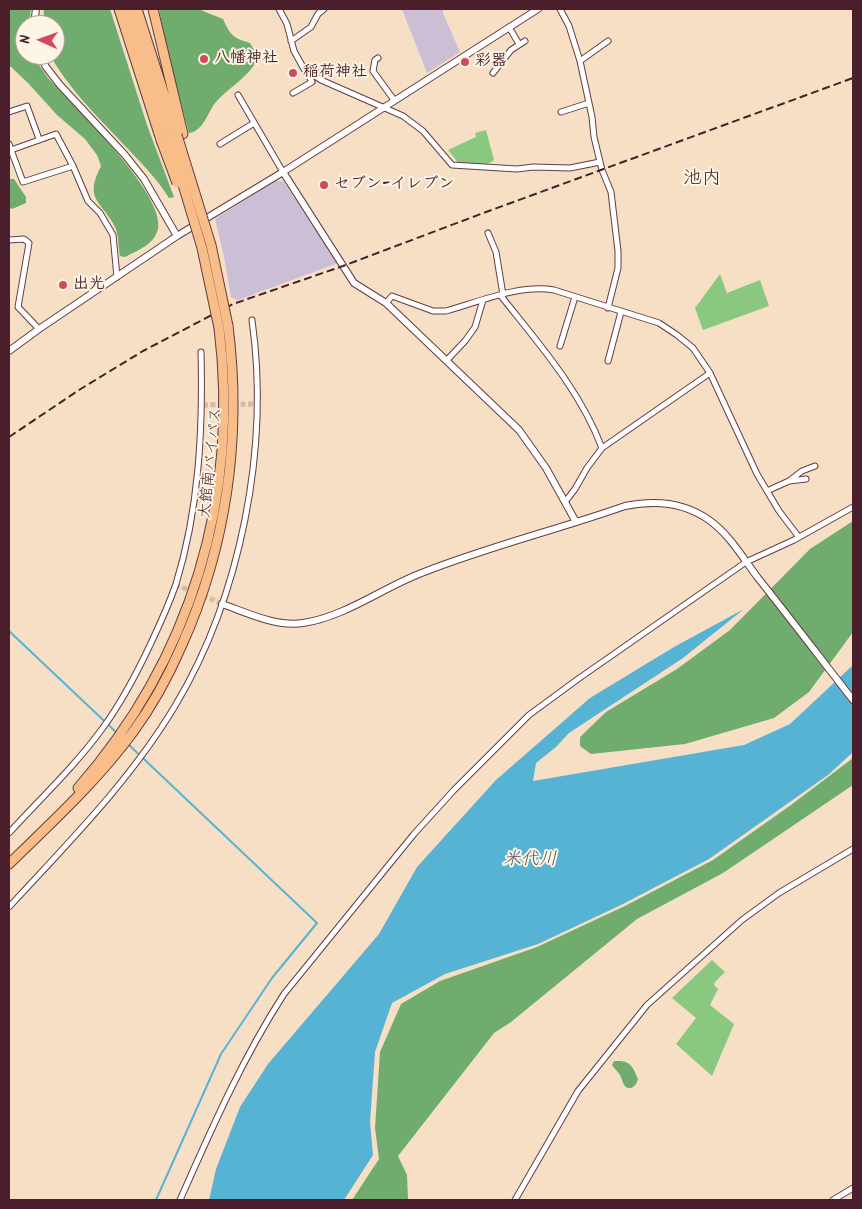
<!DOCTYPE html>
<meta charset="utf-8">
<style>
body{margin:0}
#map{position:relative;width:862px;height:1209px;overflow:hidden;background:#f6dfc4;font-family:Kalam,sans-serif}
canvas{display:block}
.frame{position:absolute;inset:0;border:10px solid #4a1f2b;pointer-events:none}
.north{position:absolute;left:15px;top:15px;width:50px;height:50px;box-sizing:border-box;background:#fcf5e5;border:1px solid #b59f9b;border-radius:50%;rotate:272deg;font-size:14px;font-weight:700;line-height:20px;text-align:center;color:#4a1f2b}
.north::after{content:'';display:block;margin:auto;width:18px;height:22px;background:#d1495b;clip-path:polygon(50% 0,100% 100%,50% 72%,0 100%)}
</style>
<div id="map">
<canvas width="862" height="1209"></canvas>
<div class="frame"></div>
<div class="north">N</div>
</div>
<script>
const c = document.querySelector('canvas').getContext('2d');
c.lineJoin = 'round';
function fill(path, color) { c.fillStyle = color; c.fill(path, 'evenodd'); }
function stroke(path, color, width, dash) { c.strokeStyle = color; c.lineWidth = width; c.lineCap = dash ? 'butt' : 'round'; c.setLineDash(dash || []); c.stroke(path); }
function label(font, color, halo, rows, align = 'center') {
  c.font = font + ' Kalam,"Klee One",sans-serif'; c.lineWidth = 4; c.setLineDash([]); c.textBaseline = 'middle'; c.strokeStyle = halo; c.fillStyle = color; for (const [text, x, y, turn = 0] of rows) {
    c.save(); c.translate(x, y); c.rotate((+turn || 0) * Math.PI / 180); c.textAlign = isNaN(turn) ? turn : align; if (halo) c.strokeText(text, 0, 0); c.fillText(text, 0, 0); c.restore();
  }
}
fill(new Path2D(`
 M402,9H443V13L460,52L427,73Z
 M275,181H283L338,263L238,300L231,297L224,257L215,219Z`), '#cbbfd5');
fill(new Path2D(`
 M486,130L494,160C485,168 471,165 459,164L448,150L476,137L475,133Z
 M720,274L727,293L760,280L769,306L703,330L695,308Z
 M712,960L725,972L715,982L714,985L718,989L710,1005L734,1024L712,1076L676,1044L696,1018L672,998Z`), '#8ac87f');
fill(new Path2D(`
 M9,9H31L29,25H25V55H35L37,62L48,78C72,104 166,194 158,229C154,245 138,250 125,257L120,256C118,247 119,233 114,225C100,200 84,199 101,166L97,155L85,139L57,115L29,84L9,65Z
 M44,9H110L147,125L174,197L169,198C158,180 143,165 129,150C101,120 70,91 50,55H55V25H43Z
 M159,9H198L223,19C230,35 233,38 250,43L258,57C252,75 229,87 216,102C208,111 204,131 189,133L168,55Z
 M9,179H14L26,197V203L12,209L9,207Z
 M853,521V632L809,692L774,718L685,744L591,754L580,746V737L606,712L677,669L730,630L810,549Z
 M853,758V785L723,873L637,919L511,1022L494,1033L398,1156L407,1175L408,1200H352L379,1159L375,1128L380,1052L401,1004L440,981L537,947L625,906L713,860L791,805Z
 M614,1061C630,1060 632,1065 638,1079C637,1084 632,1091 626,1087C623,1085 622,1079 620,1075C618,1072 614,1068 612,1065Z`), '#6fac6e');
fill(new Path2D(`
 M744,609L683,658L569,733L556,747L536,763L533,781L744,745L790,724L853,665V752L828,775L709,859L621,905L538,944L445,974L392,1003L375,1052L370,1122L373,1155L344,1200H209L216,1169L240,1107L268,1064L379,934L417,867L496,780L590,698L674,647Z`), '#56b3d4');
stroke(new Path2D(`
 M9,631L118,734
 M128,744L317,923L272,978L221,1054L156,1200`), '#56b3d4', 2);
stroke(new Path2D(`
 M203,405L257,404
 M175,585L198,593L222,604`), '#d4b9a5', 5, [5, 2.5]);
const minor = new Path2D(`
 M279,9L287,24L294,51L304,69L321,80L403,116L423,131L452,165L517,169L533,167L570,168L600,162
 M560,9L569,26L580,61L592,117L594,137L602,170L611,192L618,251V268L608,308
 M509,27L519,44
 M291,41L311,27L318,14L324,9
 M378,58L375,60L373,71L394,100
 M580,61L608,41
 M493,73L511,50L525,41
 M293,93L312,82L306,71
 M238,95L283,172
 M9,112L27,106L39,139
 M561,112L589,103
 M9,144L11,150L56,134L73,166L88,201L100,213L113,235L117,277
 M220,144L254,123
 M11,150L23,182L73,166
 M488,233L496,252L503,295
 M9,240L24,239L29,243L18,307L39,329
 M501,296C539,344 580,390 602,448
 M386,303L392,296L433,311H446C478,302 520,284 554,290L659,323L677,335L693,348L710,373L757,474L779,511L798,536
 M560,346L575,297
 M447,360L465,341L475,327L483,300
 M608,361L621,312
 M789,481L802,471L815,466
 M767,491L789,481L806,479
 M565,502L575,489L587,468L602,448L710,373
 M9,833C40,799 75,766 102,729C122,702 137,673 151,643C160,624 169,604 176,584C199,509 203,430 201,352
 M9,907C68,843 130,781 175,706C241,596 270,447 252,320
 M180,1200C211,1130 242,1059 284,994L414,834L454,790L529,715L578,679L746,562L794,540L853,507
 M515,1200L578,1091L647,1005L742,920L779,893L853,849
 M833,1200L853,1188`);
const tertiary = new Path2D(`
 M34,25L36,9
 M40,55L46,67L60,85L125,155L144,179L177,236
 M283,172L354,283L386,303L519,430L546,468L576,522
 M9,351L39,329L177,236L283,172L538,9
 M222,604C248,613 276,627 303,623C344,617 381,589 419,574C486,547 557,530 625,506C654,500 684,502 709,520C729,534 743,558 758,578C790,618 821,659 853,700`);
const trunk = new Path2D(`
 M119,9L161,140
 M128,9L169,138
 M137,9L177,135
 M153,9L183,134
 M78,788C191,659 240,497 219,328
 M9,864C52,822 97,781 133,732C152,706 168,677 181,647C227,546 242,435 228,326`);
stroke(minor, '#643c42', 7);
stroke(tertiary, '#643c42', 8);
stroke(trunk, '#643c42', 11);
stroke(minor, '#fff', 5);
stroke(tertiary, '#fff', 6);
stroke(trunk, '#f8bd89', 9);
stroke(new Path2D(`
 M9,437L79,390L143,351L233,304L343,266L486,212L853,78`), '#4a1f2b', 2, [8, 4]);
const trunkBridge = new Path2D(`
 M177,135L211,245L228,326
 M169,138L202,248L219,328
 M161,140L177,183`);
stroke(trunkBridge, '#643c42', 11, []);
stroke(trunkBridge, '#f8bd89', 9);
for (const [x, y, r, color] of [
 [204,59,5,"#d1495b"],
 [465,62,5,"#d1495b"],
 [293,73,5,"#d1495b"],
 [324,185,5,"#d1495b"],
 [63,285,5,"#d1495b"]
]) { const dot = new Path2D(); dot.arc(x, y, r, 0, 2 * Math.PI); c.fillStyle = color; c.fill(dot); stroke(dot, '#fcf5e5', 2); }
label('bold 16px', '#4a1f2b', '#fcf5e5', [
 ["八幡神社",214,59],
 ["彩器",475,62],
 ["稲荷神社",303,73],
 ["セブン-イレブン",334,185],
 ["出光",73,285]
], 'left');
label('16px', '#4a1f2b', '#fcf5e5', [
 ["大館南バイパス",212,463,-84]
]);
label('italic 18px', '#4e5366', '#fcf5e5', [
 ["米代川",530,861]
]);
label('19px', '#4a1f2b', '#fcf5e5', [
 ["池内",702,180]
]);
</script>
